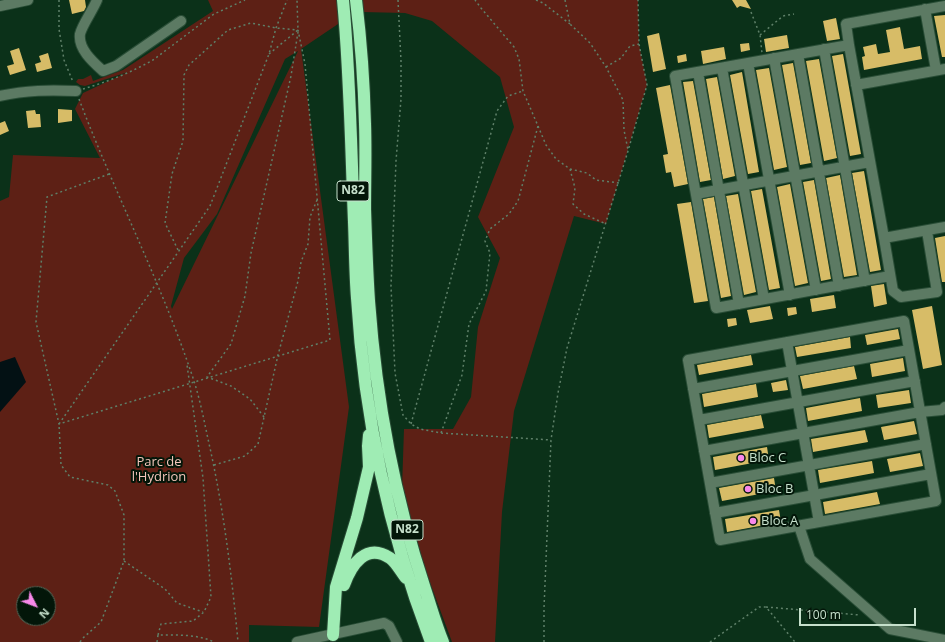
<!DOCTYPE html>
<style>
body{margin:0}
#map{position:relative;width:945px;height:642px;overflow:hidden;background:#0b3119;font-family:"Open Sans",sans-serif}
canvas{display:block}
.north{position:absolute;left:16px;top:586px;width:40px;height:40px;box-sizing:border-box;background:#031609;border:1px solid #516757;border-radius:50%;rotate:132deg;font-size:11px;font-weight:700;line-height:16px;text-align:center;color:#c6e0cc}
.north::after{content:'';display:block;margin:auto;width:14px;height:18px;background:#f888ea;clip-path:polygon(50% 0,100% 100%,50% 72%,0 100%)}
.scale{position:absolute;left:799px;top:608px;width:117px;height:18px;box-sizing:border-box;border:2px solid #c6e0cc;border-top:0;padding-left:5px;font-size:12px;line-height:14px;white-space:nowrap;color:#c6e0cc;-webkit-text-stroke:3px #031609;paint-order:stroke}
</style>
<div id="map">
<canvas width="945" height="642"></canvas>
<div class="north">N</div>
<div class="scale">100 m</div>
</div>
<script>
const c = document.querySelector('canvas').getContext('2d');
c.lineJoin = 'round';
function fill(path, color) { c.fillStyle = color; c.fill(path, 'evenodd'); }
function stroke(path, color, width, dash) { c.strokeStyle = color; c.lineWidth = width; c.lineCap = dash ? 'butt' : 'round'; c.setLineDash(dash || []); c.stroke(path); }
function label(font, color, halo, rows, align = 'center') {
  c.font = font + ' "Open Sans",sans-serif'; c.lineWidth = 4; c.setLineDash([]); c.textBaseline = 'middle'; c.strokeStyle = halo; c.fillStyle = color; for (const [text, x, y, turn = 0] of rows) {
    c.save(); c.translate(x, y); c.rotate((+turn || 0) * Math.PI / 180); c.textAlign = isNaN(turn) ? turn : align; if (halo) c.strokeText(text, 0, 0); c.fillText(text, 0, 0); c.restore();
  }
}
fill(new Path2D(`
 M208,0H337L341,22L301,49L349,407L319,627L249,625V642H0V201L9,197L13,155L100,158L75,109L83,93L128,72L85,86L80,85L76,82L78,79H83L91,75L93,81L123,70L213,11ZM298,51L172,309L171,306L184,258L217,214L285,59ZM24,594H48V618H24Z
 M360,0H638L639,44L647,85L606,224L574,216L514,411L502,512L495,642H452L425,569L402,488L404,429H453L471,397L478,327L500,258L478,217L514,127L500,77L432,21L405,13L362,12Z`), '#5d2015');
fill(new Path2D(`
 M15,357L26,382L0,412V362Z`), '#031114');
fill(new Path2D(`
 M69,0H85L86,7L84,11L72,14Z
 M732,0H746L751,9L740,6L737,8Z
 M945,15V57H942L934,16Z
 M836,18L840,39L827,41L823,21Z
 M900,27L904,49L920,46L922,59L864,70L862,57L865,56L863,47L876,44L878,54L890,52L886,30Z
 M659,33L666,69L653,72L647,36Z
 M787,35L789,48L766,52L764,39Z
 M749,43L750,50L741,52L740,44Z
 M724,47L726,59L703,64L701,51Z
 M19,48L26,70L10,75L7,66L14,64L10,51Z
 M48,53L52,68L37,72L35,64L41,62L39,56Z
 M686,54L687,61L678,63L677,56Z
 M843,54L861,154L850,156L832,56Z
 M819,59L837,158L824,161L806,61Z
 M793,63L811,163L800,165L782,65Z
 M769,68L787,167L774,170L756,70Z
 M742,72L759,172L748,174L730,75Z
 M717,77L735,176L723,179L706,79Z
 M693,81L711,180L700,182L683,82Z
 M670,85L688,184L674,187L671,172L666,173L663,155L668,154L656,88Z
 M58,109L72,110V121L58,123Z
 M35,110L36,114H40L41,127L28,128L26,111Z
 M5,121L9,131L0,135V123Z
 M864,171L881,270L870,272L852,173Z
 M840,175L857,275L844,277L826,178Z
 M814,180L831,279L821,281L803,182Z
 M790,184L808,283L795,286L777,187Z
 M762,189L780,288L769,290L751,191Z
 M738,194L756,292L744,295L726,196Z
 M714,197L731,296L721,298L703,199Z
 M691,202L708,301L694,303L677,204Z
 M945,236V282H942L935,238Z
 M884,284L887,304L874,307L871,286Z
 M834,295L836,308L812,312L810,299Z
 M770,306L773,319L750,323L747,310Z
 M932,306L942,365L923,369L912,310Z
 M796,307L797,314L788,316L787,308Z
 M736,318L737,325L728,327L727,319Z
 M898,329L900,339L867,345L865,335Z
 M850,337L851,348L797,357L795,347Z
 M751,355L753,365L699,375L697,365Z
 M903,358L905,371L872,377L870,364Z
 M854,366L857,379L803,389L800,376Z
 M786,380L788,390L773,392L771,383Z
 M756,384L758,397L704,407L702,394Z
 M909,390L911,403L878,408L876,395Z
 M860,398L862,411L808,421L806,408Z
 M761,415L764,428L709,438L707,425Z
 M914,421L917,434L884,440L881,427Z
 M865,430L868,442L813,452L811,439Z
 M767,447L769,460L715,470L713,457Z
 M920,453L923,466L890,472L887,459Z
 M872,461L874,473L820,483L818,470Z
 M774,478L776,491L722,501L719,488Z
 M877,492L880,504L825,514L823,502Z
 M779,510L781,522L727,532L725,519Z`), '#d7bc67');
const minor = new Path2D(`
 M97,0C93,10 82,25 80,34C78,49 93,62 103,71L116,66L181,21
 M0,6L28,0
 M925,9L936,70
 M849,45L846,24L945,6
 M824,49L865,281
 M798,54L839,286
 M774,58L816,290
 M748,63L790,295
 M722,68L764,299
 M698,72L739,304
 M856,85L945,69
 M0,96C26,90 50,90 76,91
 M696,194L870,162
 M927,231L937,292L901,297L893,291L884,238L945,227
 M884,238L849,45L675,76L716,308L890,276
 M787,342L819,522L720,540L688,360L904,321L936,501L819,522
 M693,389L909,350
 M699,420L915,381
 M704,451L920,412L942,410L945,407
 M710,483L926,444
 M715,513L931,474
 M799,526L810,559L890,629L945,640
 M297,642L384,623L389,626L397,642`);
const highway = new Path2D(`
 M343,0C350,74 351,148 354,222C355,247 355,273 357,298C364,415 389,532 431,642
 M356,0C361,41 364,83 365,124C366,152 365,181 365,209C366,240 367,270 369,301C376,399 394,496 425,589C431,607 436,625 443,642
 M344,585C351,565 366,542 390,558C396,562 401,572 406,578
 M333,635L336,587L357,518L369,467L368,446L369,435`);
stroke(minor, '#294d36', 12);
stroke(highway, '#294d36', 14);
stroke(new Path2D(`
 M59,0V29L64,60L73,82
 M398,0L401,61V99L396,161L391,286L395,373L403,415L411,424L420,429L441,433L551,440
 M536,0L543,3L570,24
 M565,0L570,24L590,43L606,67L623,100L624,130L628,150
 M751,12L760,35L762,53
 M760,35L783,16L794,14
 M269,54L298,30L297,0
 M606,67L621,58L630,46L639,44
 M83,89C107,82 132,72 153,60L214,14L245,0
 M79,99C115,194 162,284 194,381C201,403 205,426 210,448C224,512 232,577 238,642
 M538,126L546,145L556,159L570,169L587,173L596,180L619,183
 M570,169L575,188L573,204L584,214L606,224
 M109,174L47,197L36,322L59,424L330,340L305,64L298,30
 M178,250L165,223L172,174L183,141L184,75L189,65L228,30L251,23L276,28L298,30
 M264,417L250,399L231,386L207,377L231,344L245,296L251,253L291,76L298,32
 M411,424L497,111L508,96L523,91
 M441,433L462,375L469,324L486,291L490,253L485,241L490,229L509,214L518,201L538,126L523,91L519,59L514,47L481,8L475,0
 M214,465L245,456L258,444L278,355L298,281L301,262L308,244L310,217L317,200
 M124,561L165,589L177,603L203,612
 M766,607L860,615
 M158,635L161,624L193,621L204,612L211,597L203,478L187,365
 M80,642L83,638L101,622L124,561V515L115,491L108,485L70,477L61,465L59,424L210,206L269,54L276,28L287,0
 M157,642L158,635C176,635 198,634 214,642
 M544,642V608L551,440L558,393L567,348L628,151L647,85L639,44L638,0
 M710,642L759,607H766L795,642`), '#5f8069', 1.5, [2, 3]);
stroke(minor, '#5c7a63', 10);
stroke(highway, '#9fecb4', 12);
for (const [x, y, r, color] of [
 [741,458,4,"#f888ea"],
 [748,489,4,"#f888ea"],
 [753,521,4,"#f888ea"]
]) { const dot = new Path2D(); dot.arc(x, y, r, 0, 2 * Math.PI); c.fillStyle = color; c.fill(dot); stroke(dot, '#031609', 1.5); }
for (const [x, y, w] of [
 [353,191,32],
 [407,530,32]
]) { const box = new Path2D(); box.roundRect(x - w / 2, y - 10, w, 20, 3); c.fillStyle = '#031609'; c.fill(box); stroke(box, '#c6e0cc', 1); }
label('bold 12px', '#c6e0cc', null, [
 ["N82",353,191],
 ["N82",407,530]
]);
label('13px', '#c6e0cc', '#031609', [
 ["Bloc C",749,458],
 ["Bloc B",756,489],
 ["Bloc A",761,521]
], 'left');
label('13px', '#f4c5bb', '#031609', [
 ["Parc de",159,462],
 ["l'Hydrion",159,477]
]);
</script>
